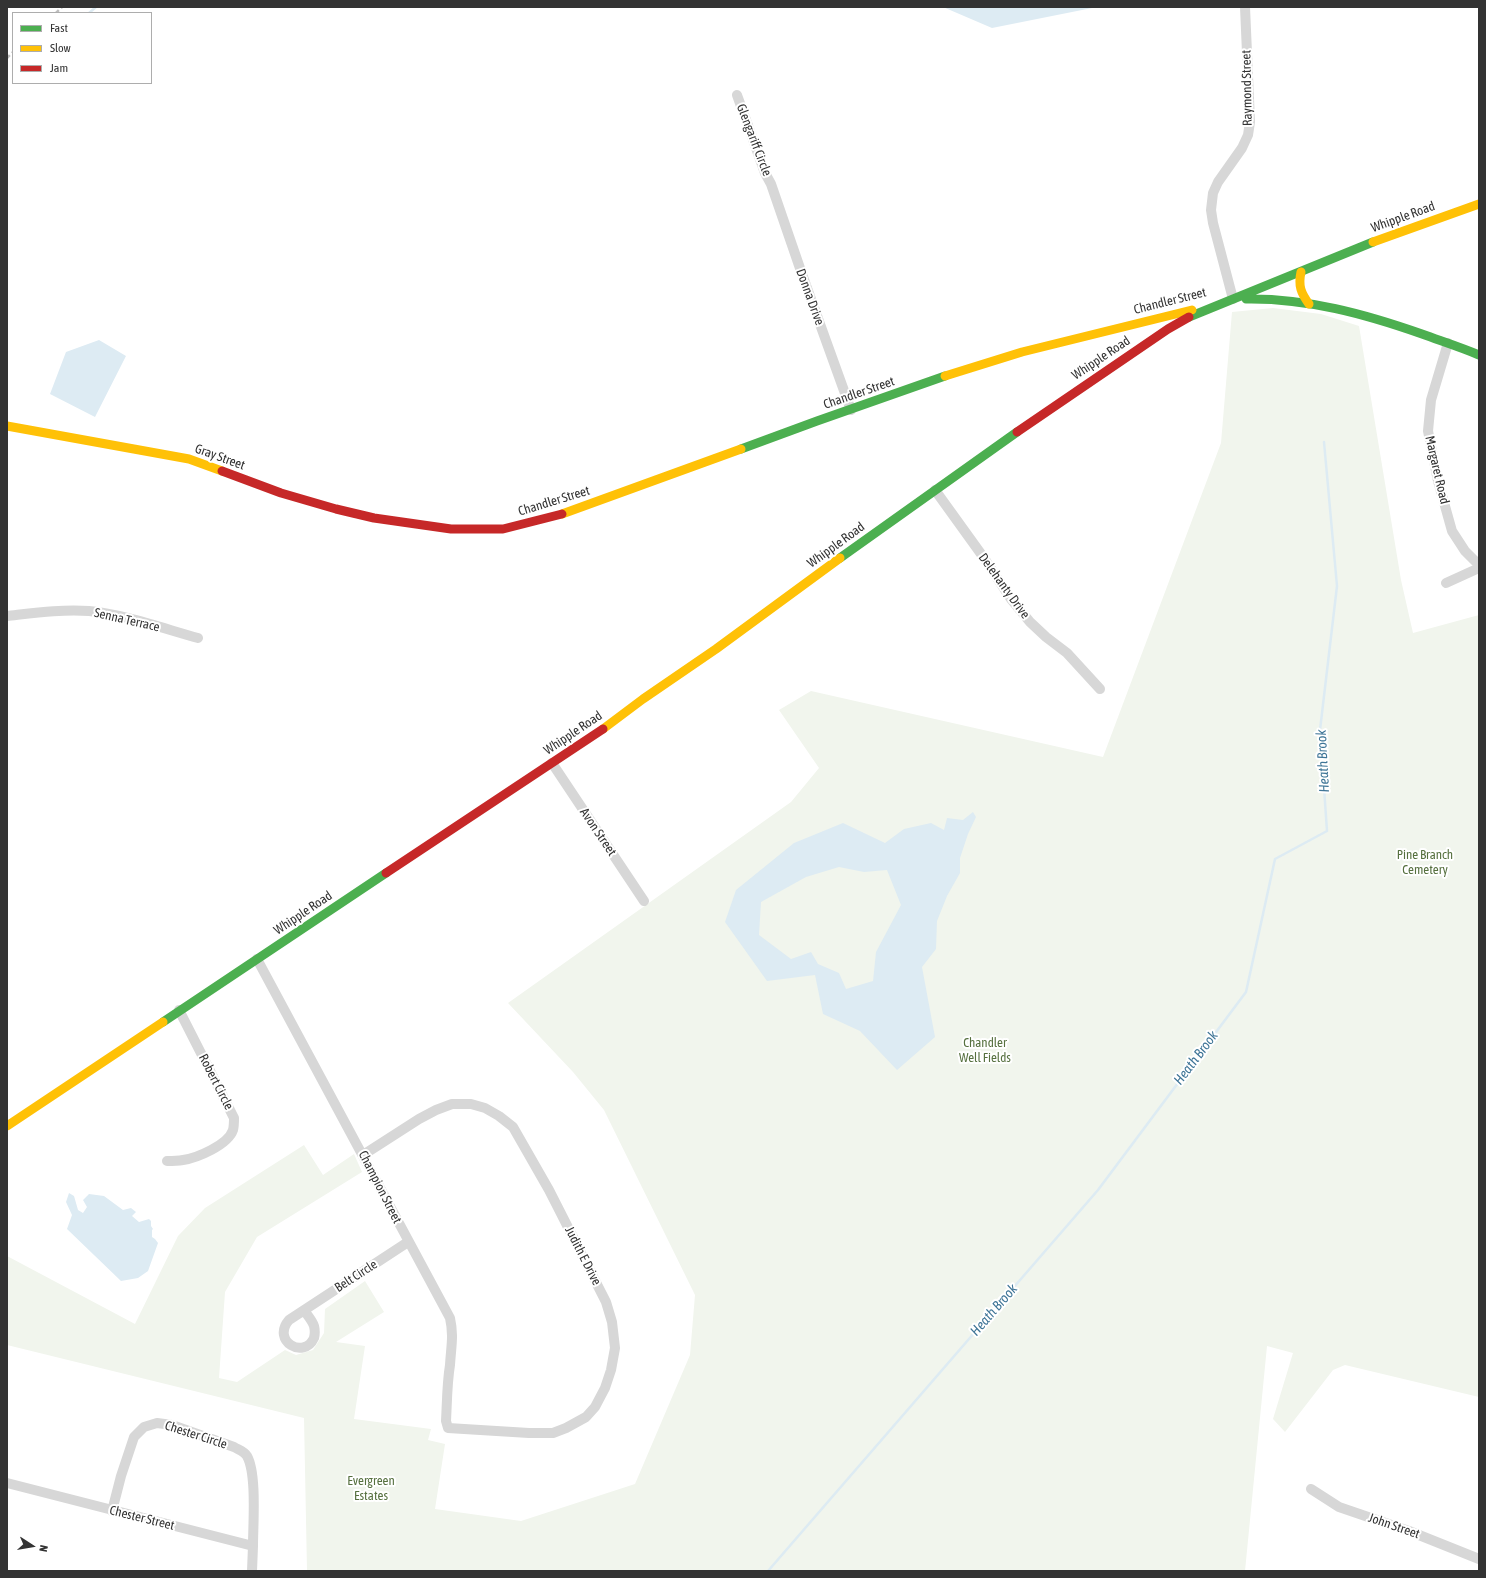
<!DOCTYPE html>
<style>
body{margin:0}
#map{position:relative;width:1486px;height:1578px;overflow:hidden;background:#fff;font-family:"Asap Condensed",sans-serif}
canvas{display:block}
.frame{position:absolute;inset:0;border:8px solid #333;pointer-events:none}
.legend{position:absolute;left:12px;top:12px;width:140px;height:72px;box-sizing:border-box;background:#fff;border:1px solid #adadad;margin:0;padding:5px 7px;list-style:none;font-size:12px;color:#333}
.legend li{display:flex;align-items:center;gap:8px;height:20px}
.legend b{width:20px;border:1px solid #adadad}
.north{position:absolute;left:12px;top:1526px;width:40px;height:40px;-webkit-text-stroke:3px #fff;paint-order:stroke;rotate:102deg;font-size:11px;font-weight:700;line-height:16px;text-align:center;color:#333}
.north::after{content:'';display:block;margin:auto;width:14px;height:18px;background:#333;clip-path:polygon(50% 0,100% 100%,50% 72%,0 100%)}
</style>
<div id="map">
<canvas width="1486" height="1578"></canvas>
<div class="frame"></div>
<ul class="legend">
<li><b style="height:5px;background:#4caf50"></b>Fast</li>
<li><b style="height:5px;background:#ffc107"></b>Slow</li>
<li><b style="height:5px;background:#c62828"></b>Jam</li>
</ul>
<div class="north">N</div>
</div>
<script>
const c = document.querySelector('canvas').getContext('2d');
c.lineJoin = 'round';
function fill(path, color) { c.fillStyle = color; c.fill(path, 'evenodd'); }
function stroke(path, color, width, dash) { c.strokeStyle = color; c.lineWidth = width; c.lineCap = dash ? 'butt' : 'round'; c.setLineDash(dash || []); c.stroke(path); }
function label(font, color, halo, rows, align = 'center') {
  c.font = font + ' "Asap Condensed",sans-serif'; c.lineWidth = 4; c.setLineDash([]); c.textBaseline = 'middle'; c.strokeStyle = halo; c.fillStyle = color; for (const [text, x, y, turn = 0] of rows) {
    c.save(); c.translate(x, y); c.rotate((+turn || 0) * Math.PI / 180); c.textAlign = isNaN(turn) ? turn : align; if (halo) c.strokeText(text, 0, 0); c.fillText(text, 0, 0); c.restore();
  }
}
fill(new Path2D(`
 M1273,308L1321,314L1359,326L1401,580L1413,633L1479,615V1397L1345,1365L1333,1370L1285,1432L1273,1419L1293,1353L1267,1346L1245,1571H307L304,1418L7,1345V1256L135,1324L178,1236L205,1208L304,1145L323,1175L354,1154L362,1172L257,1237L225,1292L219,1378L237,1382L285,1350L296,1355L313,1350L324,1333L325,1309L365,1281L384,1312L336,1342L365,1346L354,1419L431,1429L428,1440L445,1444L435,1509L521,1521L635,1484L690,1355L695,1295L604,1110L573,1072L508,1003L791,802L819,768L779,710L811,691L1103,757L1221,443L1232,312Z`), '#f1f5ed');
fill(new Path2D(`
 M943,7H1097L992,28Z
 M99,340L126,356L95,417L50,394L66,352Z
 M973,812L976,817L968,834L960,858V873L947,896L937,921L936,949L922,967L935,1037L897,1070L860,1031L823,1014L815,975L767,981L725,922L736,890L794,843L843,823L885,843L904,829L931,823L944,830L947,818L963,820ZM839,867L864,872L887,870L901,905L876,952L873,981L846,989L839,973L818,964L811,952L791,959L759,935L761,902L806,877Z
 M69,1193L74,1196L78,1210L83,1213L87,1207L83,1200L89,1194L104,1196L123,1210L131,1208L136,1212L132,1216L139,1222L149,1219L151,1221V1226L153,1229L152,1230V1237L155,1239L158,1243L148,1271L138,1278L121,1281L67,1229L72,1215L66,1202Z`), '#ddebf3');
stroke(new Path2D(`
 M89,13L96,7
 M768,1571L1098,1190L1246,992L1275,859L1327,831L1320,730L1337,586L1324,442`), '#ddebf3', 2.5);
stroke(new Path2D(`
 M737,95L765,173L771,184L803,277L851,410
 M1233,299L1213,223L1211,210L1213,193L1218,182L1242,148L1248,135L1250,122L1245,7
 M1448,343L1431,400L1428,431L1438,481L1452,531L1465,551L1479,565
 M935,490L984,558L1011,599L1030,622L1046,637L1067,653L1100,689
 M1446,583L1479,568
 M7,616C34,613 62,609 89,611C123,614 165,629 198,638
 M552,763L644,901
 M257,959L450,1318C454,1336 451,1347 450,1365C447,1383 447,1403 446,1421L448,1428L529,1433H553L566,1428L586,1417L595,1407L605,1388L611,1370L615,1348L612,1322L606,1302L549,1190L513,1127L499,1116L485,1108L471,1104H452L436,1110L419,1119L363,1155
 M167,1161C172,1161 177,1161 183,1160C197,1158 228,1145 233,1130C234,1126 234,1122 234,1118L179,1010
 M304,1310C307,1315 312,1320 314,1326C315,1330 315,1334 314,1338C304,1360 271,1341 289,1320L408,1242
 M7,1483L253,1546L252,1571
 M1311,1489L1339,1507L1409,1531L1479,1559
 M112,1511L121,1476L134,1437L144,1427L157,1423L172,1425L234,1447C239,1450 244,1451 247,1456C257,1474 253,1524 253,1546`), '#d7d7d7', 10);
stroke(new Path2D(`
 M1246,299C1307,298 1365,314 1422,334C1441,341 1460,347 1479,355
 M1189,317L1373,242
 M741,449L817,421L945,376
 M840,558L1017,432
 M163,1022L386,873`), '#4caf50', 9);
stroke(new Path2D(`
 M1373,242L1479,204
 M1301,272C1298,286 1301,293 1309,304
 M945,376L1022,352L1192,310
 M7,426L189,459L222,471
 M562,514L741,449
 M603,729L643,699L716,649L840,558
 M7,1126L163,1022`), '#ffc107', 9);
stroke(new Path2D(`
 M1017,432L1168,329L1189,317
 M222,471L281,493L336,509L374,518L451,529H503L562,514
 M386,873L603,729`), '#c62828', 9);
stroke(new Path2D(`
 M56,13L62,7
 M7,58L13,52`), '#bebebe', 2.5, [4, 3]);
label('13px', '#333', '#fff', [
 ["Raymond Street",1247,88,-91],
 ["Glengariff Circle",754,140,69],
 ["Whipple Road",1403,217,-20],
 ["Donna Drive",810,297,70],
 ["Chandler Street",1170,301,-14],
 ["Whipple Road",1101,358,-34],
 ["Chandler Street",859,393,-19],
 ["Gray Street",220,457,20],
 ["Margaret Road",1437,470,77],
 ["Chandler Street",554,501,-17],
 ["Whipple Road",836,545,-36],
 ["Delehanty Drive",1004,586,54],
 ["Senna Terrace",127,620,13],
 ["Whipple Road",573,733,-34],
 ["Avon Street",598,832,56],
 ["Whipple Road",303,913,-34],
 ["Robert Circle",216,1082,63],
 ["Champion Street",380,1187,63],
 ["Judith E Drive",583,1256,63],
 ["Belt Circle",356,1276,-33],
 ["Chester Circle",196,1435,18],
 ["Chester Street",142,1518,14],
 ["John Street",1394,1526,19]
]);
label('13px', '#56703f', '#fff', [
 ["Pine Branch",1425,855],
 ["Cemetery",1425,870],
 ["Chandler",985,1043],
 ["Well Fields",985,1058],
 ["Evergreen",371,1481],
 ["Estates",371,1496]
]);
label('italic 14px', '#3f7597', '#fff', [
 ["Heath Brook",1323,761,-93],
 ["Heath Brook",1196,1058,-53],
 ["Heath Brook",994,1310,-49]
]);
</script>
